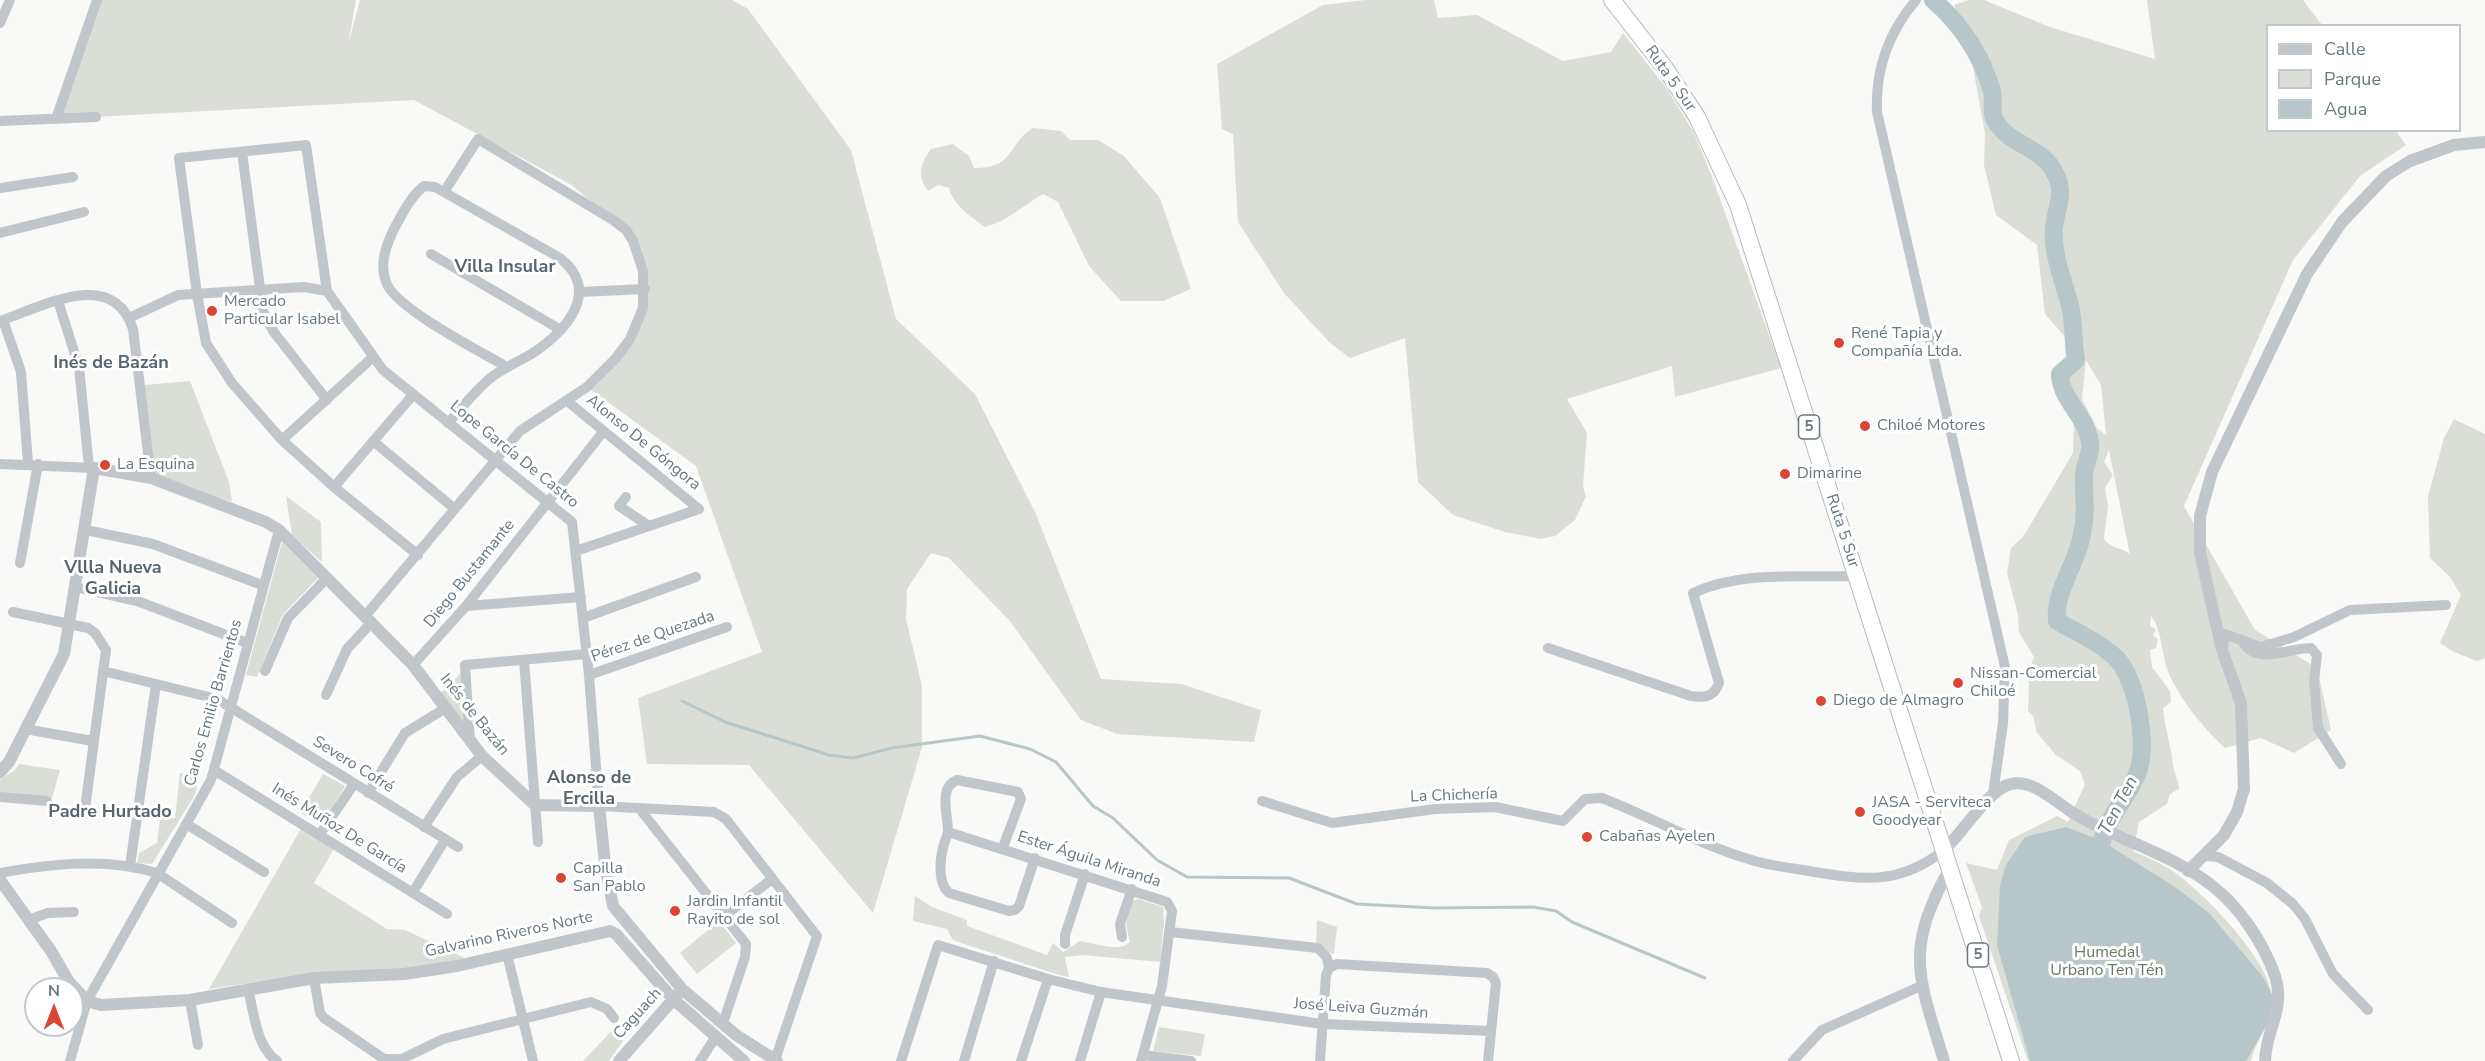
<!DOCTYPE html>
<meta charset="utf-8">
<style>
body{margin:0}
#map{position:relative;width:2485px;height:1061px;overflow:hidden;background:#f9f9f7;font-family:"Nunito Sans",sans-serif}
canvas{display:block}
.legend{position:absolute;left:2266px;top:24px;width:195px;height:108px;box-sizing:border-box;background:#fff;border:2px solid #c2c9cd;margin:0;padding:8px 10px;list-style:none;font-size:18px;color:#667981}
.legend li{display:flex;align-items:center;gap:12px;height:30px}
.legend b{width:30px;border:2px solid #c2c9cd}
.north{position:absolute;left:24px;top:977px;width:60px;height:60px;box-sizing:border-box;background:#fff;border:2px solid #c2c9cd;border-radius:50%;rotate:0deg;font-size:16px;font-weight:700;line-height:24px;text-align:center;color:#667981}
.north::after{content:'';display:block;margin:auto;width:21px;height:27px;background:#dc4434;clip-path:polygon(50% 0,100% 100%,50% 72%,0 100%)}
</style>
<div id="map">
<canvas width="2485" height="1061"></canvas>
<ul class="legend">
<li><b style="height:8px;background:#c0c6c9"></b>Calle</li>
<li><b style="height:16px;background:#daded6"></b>Parque</li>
<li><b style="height:16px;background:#b7c6c8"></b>Agua</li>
</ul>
<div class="north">N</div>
</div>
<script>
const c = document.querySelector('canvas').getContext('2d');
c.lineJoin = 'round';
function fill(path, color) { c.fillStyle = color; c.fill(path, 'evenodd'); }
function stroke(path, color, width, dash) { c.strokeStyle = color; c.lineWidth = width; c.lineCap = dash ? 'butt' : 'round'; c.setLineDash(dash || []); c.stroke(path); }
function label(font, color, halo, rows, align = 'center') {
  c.font = font + ' "Nunito Sans",sans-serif'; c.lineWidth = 6; c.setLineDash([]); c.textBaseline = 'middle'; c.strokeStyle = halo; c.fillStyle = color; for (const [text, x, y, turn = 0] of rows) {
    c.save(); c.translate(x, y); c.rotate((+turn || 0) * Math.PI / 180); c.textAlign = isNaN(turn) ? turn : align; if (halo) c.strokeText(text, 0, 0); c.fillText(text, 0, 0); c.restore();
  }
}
fill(new Path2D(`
 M94,0H356L348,45L360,0H732L748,9L851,150L896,319L975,394L1035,512L1101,679L1181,684L1261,710L1254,742L1117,734L1081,720L1009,620L949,558L931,553L907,589L906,619L922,686V747L873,913L749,765L647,764L638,698L762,652L696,466L587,387L630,340L644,283L626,230L570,184L414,100L56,119Z
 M1366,0H1434L1438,18L1477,15L1563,61L1611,52L1623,33L1665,86L1693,131L1711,174L1781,368L1675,397L1672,366L1567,399L1587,433L1583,486L1586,496L1575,520L1555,536L1541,539L1505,532L1453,515L1418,482L1405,338L1350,358L1329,342L1284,293L1238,222L1233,134L1222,129L1217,64L1323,5Z
 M1969,0H1984L2050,27L2155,59L2147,0H2303L2322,25L2268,26V130L2396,131L2406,145L2360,176L2293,260L2184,506L2255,630L2317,668L2331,730L2294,753L2261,738L2225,748C2202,726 2183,704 2169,674C2161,656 2163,631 2151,616L2150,626L2156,629L2153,636L2158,639L2156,648L2150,650L2152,667L2170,691L2171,702L2163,708C2165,728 2171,746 2173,765C2174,774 2179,780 2179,789L2170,794L2167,804L2139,822L2133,851C2147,858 2162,863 2174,872C2204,893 2266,957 2271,992C2275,1018 2257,1037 2251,1061H2028L1979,916L1982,907L1966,863L1997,870L2009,840L2057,816L2068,822L2085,784L2080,771L2056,755L2037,733L2033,716L2028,711L2029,685L2027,676L2034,657L2019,632L2018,615L2007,573L2011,548L2023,537L2073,453L2074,418L2064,394L2061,375L2067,366L2078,360L2080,354L2045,314L2037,245L1996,215L1984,165L1985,134L1970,51L1954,5ZM2086,360L2101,385L2106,435L2097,428L2082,399ZM2109,450L2129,550L2130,554C2121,547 2111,549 2104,539L2108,506L2105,488L2113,475L2104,462Z
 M1033,128L1061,131L1070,140H1098L1124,156L1160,198L1191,289L1163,301H1121L1089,266L1058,202L1043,194C1024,205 1006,222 985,227C970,216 954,206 949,188L938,185L928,191C917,176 920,164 931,149L953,144L969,156L974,168C1016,168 1006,145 1033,128Z
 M190,381L229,482L232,502L155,475L144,385Z
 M2454,419L2485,434V658L2477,661L2454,652L2440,643L2461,595L2450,577L2430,558L2428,497L2444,438Z
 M286,496L321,522L322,562L292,535Z
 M282,542L318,578L283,614L257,677L246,675Z
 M462,672L466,731L439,695Z
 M19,764L60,770L52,798L0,794V779L14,771Z
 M180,773L199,777L195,795L152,864L137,863L139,853L157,843L160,818H175Z
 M323,774L345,786L322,825L300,813Z
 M302,827L335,847L314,883L387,929L405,930L469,960L405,971L311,974L209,989Z
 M915,896L932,907L967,920V926L1047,955L1053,943L1063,952L1080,941C1094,943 1119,953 1130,942L1126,925L1130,902L1138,899L1163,907L1164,923L1160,962L1083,955L1065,957L1069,977L1059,975L958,942L952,939L947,929L913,921Z
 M1317,920L1337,927L1334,954L1325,952L1316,944Z
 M719,921L736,943L697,974L680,953Z
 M616,1026L623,1041L609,1061H583Z
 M1159,1027L1205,1034L1201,1056L1153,1051Z`), '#daded6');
fill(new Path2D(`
 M2066,827L2100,840L2175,887L2209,913L2263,977L2275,1000L2270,1020L2246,1061H2030L1997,945L2000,885L2006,865L2025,837Z`), '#b7c6c8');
stroke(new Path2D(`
 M682,701L725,722L829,755L853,758L892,748L980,736L1030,749L1056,762L1093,806L1113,818L1157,860L1187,877L1289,878L1357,904L1435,908L1533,907L1556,911L1572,922L1705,978`), '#b7c6c8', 3);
stroke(new Path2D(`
 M1933,0C1962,25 1981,54 1992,91C1994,99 1991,110 1994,118C2005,143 2038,146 2052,168C2068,193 2056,204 2054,229C2052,256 2065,284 2071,310C2074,326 2073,344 2076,360L2060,374C2060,401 2092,420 2090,449C2089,459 2083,468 2084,480C2084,504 2087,513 2081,539C2075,566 2054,593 2057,621C2076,632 2103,644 2118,660C2137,681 2149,748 2137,774C2121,811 2102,818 2098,864`), '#b7c6c8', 18);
const trunk = new Path2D(`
 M1612,0L1665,68L1697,117L1738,205L2011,1061`);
stroke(trunk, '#b4b9bc', 18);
stroke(new Path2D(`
 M1916,0C1889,32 1875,69 1877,112L2005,667L2003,723L1993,794
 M0,23L10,0
 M56,119L97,0
 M0,121L96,117
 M242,152L263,311L273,331L327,400
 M0,188L73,177
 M0,233L84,212
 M431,254L561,330
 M327,291L306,145L179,158L197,294L206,343L232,383L282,440L334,487L418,555
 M580,292L645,289
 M58,301L79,367L89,467
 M129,318L178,295L304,287L327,291L383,370L572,522L589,675L599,806L714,812L726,819L817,936L775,1060
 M3,320L21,372L28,463
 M0,321C42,307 113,266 133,329L151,478
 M567,401L699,509
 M448,423C463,407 476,389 493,376C505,367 520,361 533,353C566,331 602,291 560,258L435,187L424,186C410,197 401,216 393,231C385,248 379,266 387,284C397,309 481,352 507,367
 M282,440L372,358
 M373,441L455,509
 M0,464L94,468
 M334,487L412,396
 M626,497L619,506L649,526
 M86,530L153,544L262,585
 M576,551L699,509
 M20,563L38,464
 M75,587L140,602L247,643
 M466,606L581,597
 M13,612L88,628L95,633L106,650L85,809
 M366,615L520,431L587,387L616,358L630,339L643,308V271L633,241L626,230L613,220L478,139L444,192
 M583,618L696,577
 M2244,644C2259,665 2288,648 2311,648L2317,655L2314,682L2318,728L2341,764
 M2223,647L2225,634L2261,647L2294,637L2350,610L2446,605
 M1548,648L1691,696C1705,698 1714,697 1719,683L1693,593C1742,570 1804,578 1857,576
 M524,660L538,842
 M413,665L466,606L603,432
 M103,671L217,699L458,847
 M265,671L288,618L327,578
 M589,675L727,627
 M326,695L347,649L372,622
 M25,729L93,741
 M470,742L465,665L587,654
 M214,770L447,914
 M368,793L405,733L444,709
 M0,797L47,801
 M1262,801L1332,823L1435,809L1495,807L1563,821L1585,799L1602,798C1653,818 1702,846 1755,861C1772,866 1791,868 1809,871C1862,880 1899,886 1944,850
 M639,808L746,944L745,957L723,1023
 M188,825L264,872
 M424,827L457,777L482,756
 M948,832L1167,902L1172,911L1162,986L1141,1061
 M320,834L354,784
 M1003,847L1021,799L1018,792L957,780C938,787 948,815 948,831C948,835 945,840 944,844C940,858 937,883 949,893L1009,911L1015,910L1019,906L1035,858
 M2205,856L2218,857L2267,883L2293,904L2305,919L2333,974L2368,1010
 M130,866L156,684
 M0,873C51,864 106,857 157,873L232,923
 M413,892L445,840
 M723,917L772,879
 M28,920L48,913L74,912
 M1170,932L1318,948L1327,958L1329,968
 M1122,937L1120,924L1132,889
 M1065,944V935L1085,874
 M507,954L533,1061
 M314,978L320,1013L324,1018L384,1059H402L443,1039L591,1002L607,1009L614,1018
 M248,989C254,1012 256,1047 277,1061
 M190,1000L198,1045
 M1143,1055L1191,1061
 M70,1061L87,1001L211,780L279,530
 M700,1061L715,1038
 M901,1061L938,945L1048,979L1101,992L1322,1024L1491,1031
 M964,1061L994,961
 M1021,1061L1048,979
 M1080,1061L1101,992
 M1320,1061L1326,975L1329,968L1337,964L1487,973L1493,977L1496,983L1488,1061
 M1793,1061L1822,1030L1921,986`), '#c0c6c9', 10);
stroke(new Path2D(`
 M0,772L9,762L64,654L94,468L151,478L266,522L279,530L413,665L482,756L535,805L599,806L605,864L613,906L682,989L736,1035L777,1061
 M1944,850C1962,834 1989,788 2011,784C2034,779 2056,803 2075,814C2119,841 2174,854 2215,888C2240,908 2263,943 2274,973C2287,1009 2266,1027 2265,1061
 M2188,871L2224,835L2237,812L2244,789L2241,703L2222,650L2200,553V516L2212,472L2307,274L2342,222L2386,176L2410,161L2454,145L2485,142
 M0,880L51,951L69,982L87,1001L101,1005L190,1000L314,978L404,974L457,966L610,931L616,934L673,999L744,1061
 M619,1061L678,994
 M1944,1061C1918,975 1904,951 1950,868`), '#c0c6c9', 12);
stroke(trunk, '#fff', 16);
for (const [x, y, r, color] of [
 [212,311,6,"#dc4434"],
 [1839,343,6,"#dc4434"],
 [1865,426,6,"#dc4434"],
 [105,465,6,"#dc4434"],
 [1785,474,6,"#dc4434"],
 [1958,683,6,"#dc4434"],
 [1821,701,6,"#dc4434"],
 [1860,812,6,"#dc4434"],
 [1587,837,6,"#dc4434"],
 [561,878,6,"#dc4434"],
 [675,911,6,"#dc4434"]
]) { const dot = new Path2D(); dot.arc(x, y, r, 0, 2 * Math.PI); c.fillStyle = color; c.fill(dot); stroke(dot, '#fff', 2); }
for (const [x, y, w] of [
 [1809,427,21],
 [1978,955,21]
]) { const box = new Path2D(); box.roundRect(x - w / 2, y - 12, w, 24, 4.5); c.fillStyle = '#fff'; c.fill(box); stroke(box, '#667981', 1.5); }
label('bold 15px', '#667981', null, [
 ["5",1809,427],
 ["5",1978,955]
]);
label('16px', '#667981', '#fff', [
 ["Ruta 5 Sur",1670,79,55],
 ["Alonso De Góngora",643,443,39],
 ["Lope García De Castro",514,455,39],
 ["Ruta 5 Sur",1842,531,72],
 ["Diego Bustamante",470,574,-51],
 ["Pérez de Quezada",653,637,-19],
 ["Carlos Emilio Barrientos",214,703,-74],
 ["Inés de Bazán",474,715,51],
 ["Severo Cofré",353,765,32],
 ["La Chichería",1454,796,-2],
 ["Inés Muñoz De García",339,829,32],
 ["Ester Águila Miranda",1089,860,18],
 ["Galvarino Riveros Norte",509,935,-12],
 ["José Leiva Guzmán",1361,1009,4],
 ["Caguach",638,1014,-48]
]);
label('16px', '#667981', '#fff', [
 ["Mercado",224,302],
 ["Particular Isabel",224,320],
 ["René Tapia y",1851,334],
 ["Compañía Ltda.",1851,352],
 ["Chiloé Motores",1877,426],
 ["La Esquina",117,465],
 ["Dimarine",1797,474],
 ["Nissan-Comercial",1970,674],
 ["Chiloé",1970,692],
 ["Diego de Almagro",1833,701],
 ["JASA - Serviteca",1872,803],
 ["Goodyear",1872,821],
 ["Cabañas Ayelen",1599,837],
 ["Capilla",573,869],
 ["San Pablo",573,887],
 ["Jardin Infantil",687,902],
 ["Rayito de sol",687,920]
], 'left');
label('16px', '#6b7964', '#fff', [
 ["Humedal",2107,953],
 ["Urbano Ten Tén",2107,971]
]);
label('bold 18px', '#57666c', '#fff', [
 ["Villa Insular",505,268],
 ["Inés de Bazán",111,364],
 ["Vllla Nueva",113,569],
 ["Galicia",113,590],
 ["Alonso de",589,779],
 ["Ercilla",589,800],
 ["Padre Hurtado",110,813]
]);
label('italic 18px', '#60777b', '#fff', [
 ["Ten Ten",2119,806,-62]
]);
</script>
